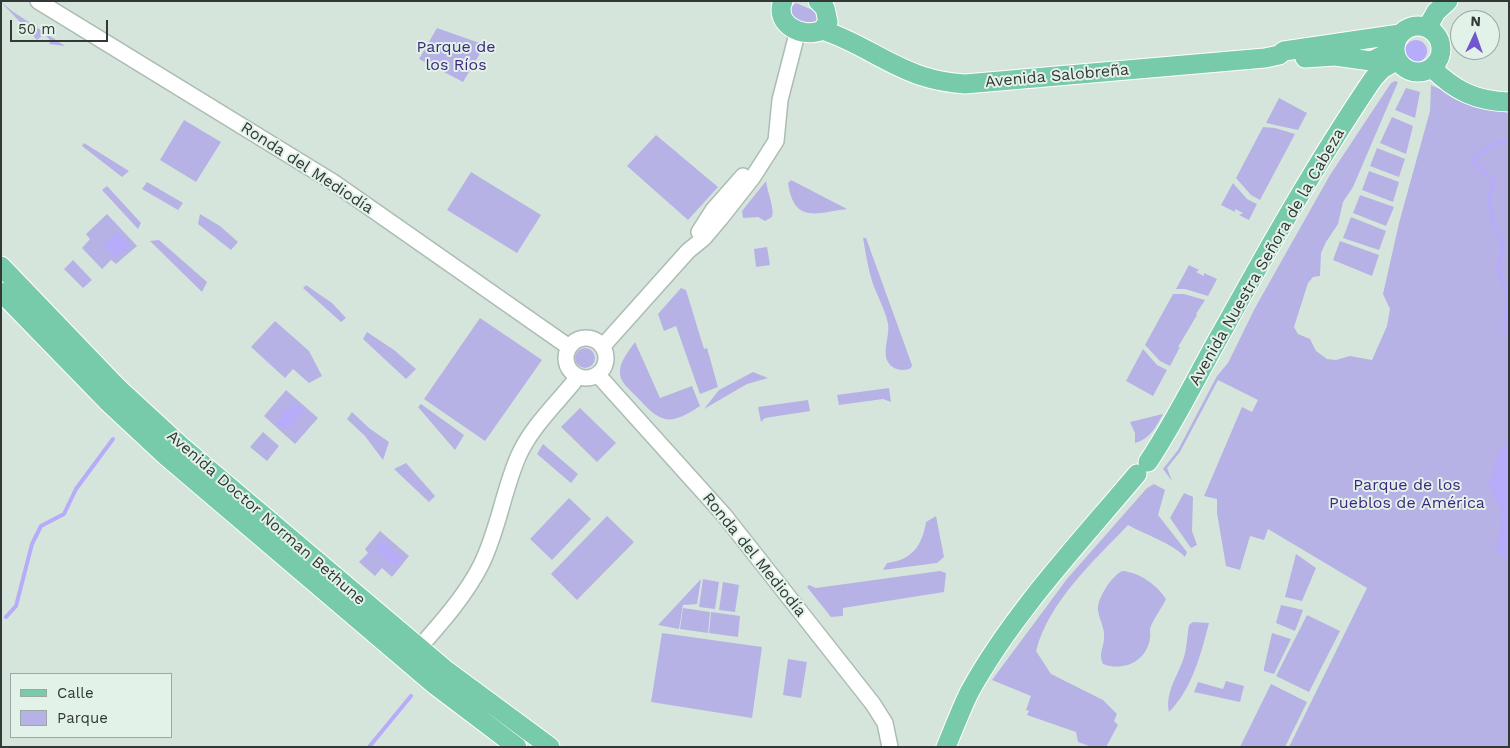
<!DOCTYPE html>
<meta charset="utf-8">
<style>
body{margin:0}
#map{position:relative;width:1510px;height:748px;overflow:hidden;background:#d5e5dc;font-family:"Work Sans",sans-serif}
canvas{display:block}
.frame{position:absolute;inset:0;border:2px solid #323835;pointer-events:none}
.legend{position:absolute;left:10px;top:673px;width:162px;height:65px;box-sizing:border-box;background:#e2f2e9;border:1px solid #9ca8a1;margin:0;padding:6px 9px;list-style:none;font-size:15px;color:#323835}
.legend li{display:flex;align-items:center;gap:10px;height:25px}
.legend b{width:25px;border:1px solid #9ca8a1}
.north{position:absolute;left:1450px;top:10px;width:50px;height:50px;box-sizing:border-box;background:#e2f2e9;border:1px solid #9ca8a1;border-radius:50%;rotate:3deg;font-size:14px;font-weight:700;line-height:20px;text-align:center;color:#323835}
.north::after{content:'';display:block;margin:auto;width:18px;height:22px;background:#7156d0;clip-path:polygon(50% 0,100% 100%,50% 72%,0 100%)}
.scale{position:absolute;left:10px;top:20px;width:98px;height:22px;box-sizing:border-box;border:2px solid #323835;border-top:0;padding-left:6px;font-size:15px;line-height:18px;white-space:nowrap;color:#323835;-webkit-text-stroke:4px #e2f2e9;paint-order:stroke}
</style>
<div id="map">
<canvas width="1510" height="748"></canvas>
<div class="frame"></div>
<ul class="legend">
<li><b style="height:6px;background:#77cbab"></b>Calle</li>
<li><b style="height:14px;background:#b7b2e5"></b>Parque</li>
</ul>
<div class="north">N</div>
<div class="scale">50 m</div>
</div>
<script>
const c = document.querySelector('canvas').getContext('2d');
c.lineJoin = 'round';
function fill(path, color) { c.fillStyle = color; c.fill(path, 'evenodd'); }
function stroke(path, color, width, dash) { c.strokeStyle = color; c.lineWidth = width; c.lineCap = dash ? 'butt' : 'round'; c.setLineDash(dash || []); c.stroke(path); }
function label(font, color, halo, rows, align = 'center') {
  c.font = font + ' "Work Sans",sans-serif'; c.lineWidth = 4; c.setLineDash([]); c.textBaseline = 'middle'; c.strokeStyle = halo; c.fillStyle = color; for (const [text, x, y, turn = 0] of rows) {
    c.save(); c.translate(x, y); c.rotate((+turn || 0) * Math.PI / 180); c.textAlign = isNaN(turn) ? turn : align; if (halo) c.strokeText(text, 0, 0); c.fillText(text, 0, 0); c.restore();
  }
}
fill(new Path2D(`
 M1,2L12,11L65,46L49,44L51,41L44,34L37,40Z
 M796,3L815,11L818,15L816,23L806,25L792,17L790,8Z
 M437,28L485,45L463,82L419,59Z
 M1395,81L1398,82L1353,187L1343,202L1338,224L1326,242L1321,253L1320,276L1313,277L1308,283L1294,327L1298,334L1310,339L1316,351L1327,359L1336,360L1350,356L1372,360L1387,326L1390,309L1383,294L1399,223L1430,111L1431,85L1465,100L1509,108V747H1289L1367,588L1268,529L1264,540L1250,536L1240,570L1226,566L1217,513V499L1204,496L1242,407L1252,412L1258,400L1218,380L1180,452L1167,468L1172,481L1163,469L1178,450L1217,376L1228,363L1255,308L1330,175L1391,83Z
 M1406,88L1420,92L1415,118L1395,110Z
 M1279,98L1307,113L1298,130L1266,123Z
 M1392,117L1413,126L1406,154L1380,143Z
 M184,120L221,142L196,182L160,160Z
 M1263,127L1275,128L1295,134L1260,200L1251,195L1236,178Z
 M656,135L718,187L688,220L627,166Z
 M84,143L129,171L122,177L82,146Z
 M1377,148L1405,159L1399,177L1370,166Z
 M1369,171L1399,182L1393,202L1362,190Z
 M471,172L541,215L517,253L447,210Z
 M791,180L847,209C816,213 794,224 788,183Z
 M766,181C767,190 775,210 772,217L765,221L758,217L743,218L742,211Z
 M147,182L183,203L178,210L142,189Z
 M1233,183L1247,199L1257,204L1249,220L1239,215L1243,213L1235,209V212L1221,205Z
 M107,186L141,223L138,229L102,190Z
 M1360,195L1394,207L1386,226L1353,213Z
 M107,214L137,246L116,264L111,260L102,269L82,248L90,239L86,234Z
 M200,214L220,226L238,242L231,250L198,224Z
 M1351,217L1386,231L1379,250L1343,238Z
 M863,238H866L912,365L911,368C904,372 892,370 888,362C882,352 890,335 888,324C885,309 878,298 873,284C868,269 866,254 863,238Z
 M159,240L207,282L202,292L150,241Z
 M1340,241L1379,255L1372,276L1333,260Z
 M767,247L770,265L756,267L754,249Z
 M73,260L92,280L83,288L64,269Z
 M1189,265L1199,270L1196,272L1204,276V273L1217,279L1208,296L1185,289H1176Z
 M306,285L332,303L346,318L341,322L303,288Z
 M681,288L686,290L704,349L707,348L718,387L700,394L676,326L664,331L658,314Z
 M1173,294H1184L1205,300L1196,314L1197,315L1178,347H1180L1170,366L1160,361L1145,345Z
 M480,318L542,360L485,441L424,399Z
 M275,321L309,351L322,376L309,383L293,369L285,378L251,347Z
 M367,332L394,350L416,369L406,379L363,339Z
 M635,342L660,398L692,386L700,406C667,428 660,422 635,395C629,389 620,382 620,373C619,362 629,351 635,342Z
 M575 358a10 10 0 1 1 20 0a10 10 0 1 1-20 0Z
 M1143,349L1157,365L1167,370L1153,396L1126,381Z
 M753,372L768,378L747,384L704,409L719,390Z
 M889,388L891,402L883,399L839,405L837,395Z
 M286,390L318,418L295,444L264,416Z
 M808,400L810,411L765,418L761,422L758,407Z
 M421,404L464,435L455,450L418,407Z
 M580,408L616,443L597,462L561,427Z
 M106,411L385,652L384,654L177,479L105,413Z
 M352,412L369,428L389,442L383,460L365,436L347,419Z
 M1163,414C1156,427 1150,439 1135,443V433L1130,422Z
 M263,432L279,446L267,461L250,447Z
 M543,444L578,474L571,483L537,454Z
 M406,463L435,496L429,502L394,469Z
 M1154,484L1165,490L1158,515L1187,552L1185,557C1172,543 1146,535 1128,525C1093,562 1049,601 1036,651L1051,674L1103,700L1117,714L1114,721L1118,725L1106,747H1092L1078,742L1076,732L1027,715L1029,711L1026,710L1031,696L992,680L1067,579L1147,488Z
 M1184,493L1193,497L1192,531L1197,545L1191,548L1170,518Z
 M569,498L591,519L552,560L530,539Z
 M607,516L634,542L577,600L551,574Z
 M936,516L944,557L937,563L883,570L887,563C912,560 922,546 926,522Z
 M380,531L409,556L392,577L382,568L375,576L359,562L368,553L365,549Z
 M1296,554L1316,568L1302,601L1285,597Z
 M940,571L946,573L944,592L843,608V616L831,617L807,587L809,585L816,588Z
 M1122,571C1139,572 1157,585 1166,599C1163,606 1153,620 1151,626C1149,629 1151,634 1150,638C1147,661 1124,672 1103,664C1098,652 1104,649 1104,637C1105,628 1099,619 1098,610C1097,598 1112,576 1122,571Z
 M701,579L697,604L683,605L679,629L658,625Z
 M703,579L719,582L715,609L699,607Z
 M723,582L739,585L735,612L719,610Z
 M1281,605L1303,610L1295,631L1276,623Z
 M683,608L710,612L708,633L680,629Z
 M711,612L740,616L738,637L709,633Z
 M1307,615L1340,631L1309,692L1276,676Z
 M1193,622L1209,623C1201,654 1192,689 1169,712C1165,693 1177,677 1183,660C1187,650 1187,636 1189,625Z
 M662,633L762,647L752,718L651,702Z
 M1272,633L1291,639L1274,674L1264,671V668Z
 M788,659L807,662L801,698L783,695Z
 M1226,681L1244,686L1240,702L1194,692L1198,682L1223,689Z
 M1271,684L1307,702L1285,747H1240Z`), '#b7b2e5');
fill(new Path2D(`
 M1405 51a11 11 0 1 1 22 0a11 11 0 1 1-22 0Z
 M117,232L130,245L120,254L113,257L103,243L109,241Z
 M298,403L305,412L298,415L292,426L284,429L277,424L280,420L282,412Z
 M1509,442V560L1496,551C1496,538 1503,527 1502,515C1501,504 1492,496 1489,485L1499,450Z
 M381,541L402,559L396,567L375,549Z`), '#b6acf9');
stroke(new Path2D(`
 M1509,141L1493,144L1472,160L1494,181L1489,199L1493,223L1500,237L1503,250L1498,268L1508,296L1504,331L1509,336
 M6,617L16,606L32,544L41,526L64,514L76,489L113,439
 M369,747L411,696`), '#b6acf9', 4);
const minor = new Path2D(`
 M38,1L333,182L569,347
 M699,232L713,210L743,176
 M566 358a20 20 0 1 1 40 0a20 20 0 1 1-40 0Z
 M603,346L688,251L704,238L720,219L753,177L776,141L780,100L798,30
 M598,375L724,515L873,704L885,723L890,747
 M419,648C441,623 466,595 481,565C498,531 503,492 518,457C530,429 554,406 573,383L576,376`);
const major = new Path2D(`
 M783,1C773,25 804,39 822,30L828,22L825,8L818,1
 M1395 49a23 23 0 1 1 46 0a23 23 0 1 1-46 0Z
 M1427,28L1436,12L1448,1
 M822,30C858,41 887,65 922,76C937,81 950,83 965,84L1265,58L1279,55L1284,51L1400,34
 M1305,58L1335,56L1371,61L1394,50
 M1432,68C1455,91 1476,101 1509,102
 M1,266L119,389L181,446L447,671L550,747
 M1,292L107,401L166,456L435,685L517,747
 M1148,462C1176,420 1198,374 1223,330C1270,245 1318,160 1373,79L1382,69L1397,60
 M946,747C954,728 961,709 970,691C1013,613 1080,542 1137,474`);
stroke(minor, '#acbcb3', 18);
stroke(major, '#fff', 21);
stroke(minor, '#fff', 15);
stroke(major, '#77cbab', 19);
label('16px', '#3e287e', '#e2f2e9', [
 ["Parque de",456,47],
 ["los Ríos",456,65],
 ["Parque de los",1407,485],
 ["Pueblos de América",1407,503]
]);
label('16px', '#323835', '#e2f2e9', [
 ["Avenida Salobreña",1057,76,-5],
 ["Ronda del Mediodía",307,168,33],
 ["Avenida Nuestra Señora de la Cabeza",1267,257,-60],
 ["Avenida Doctor Norman Bethune",266,518,41],
 ["Ronda del Mediodía",754,555,51]
]);
</script>
